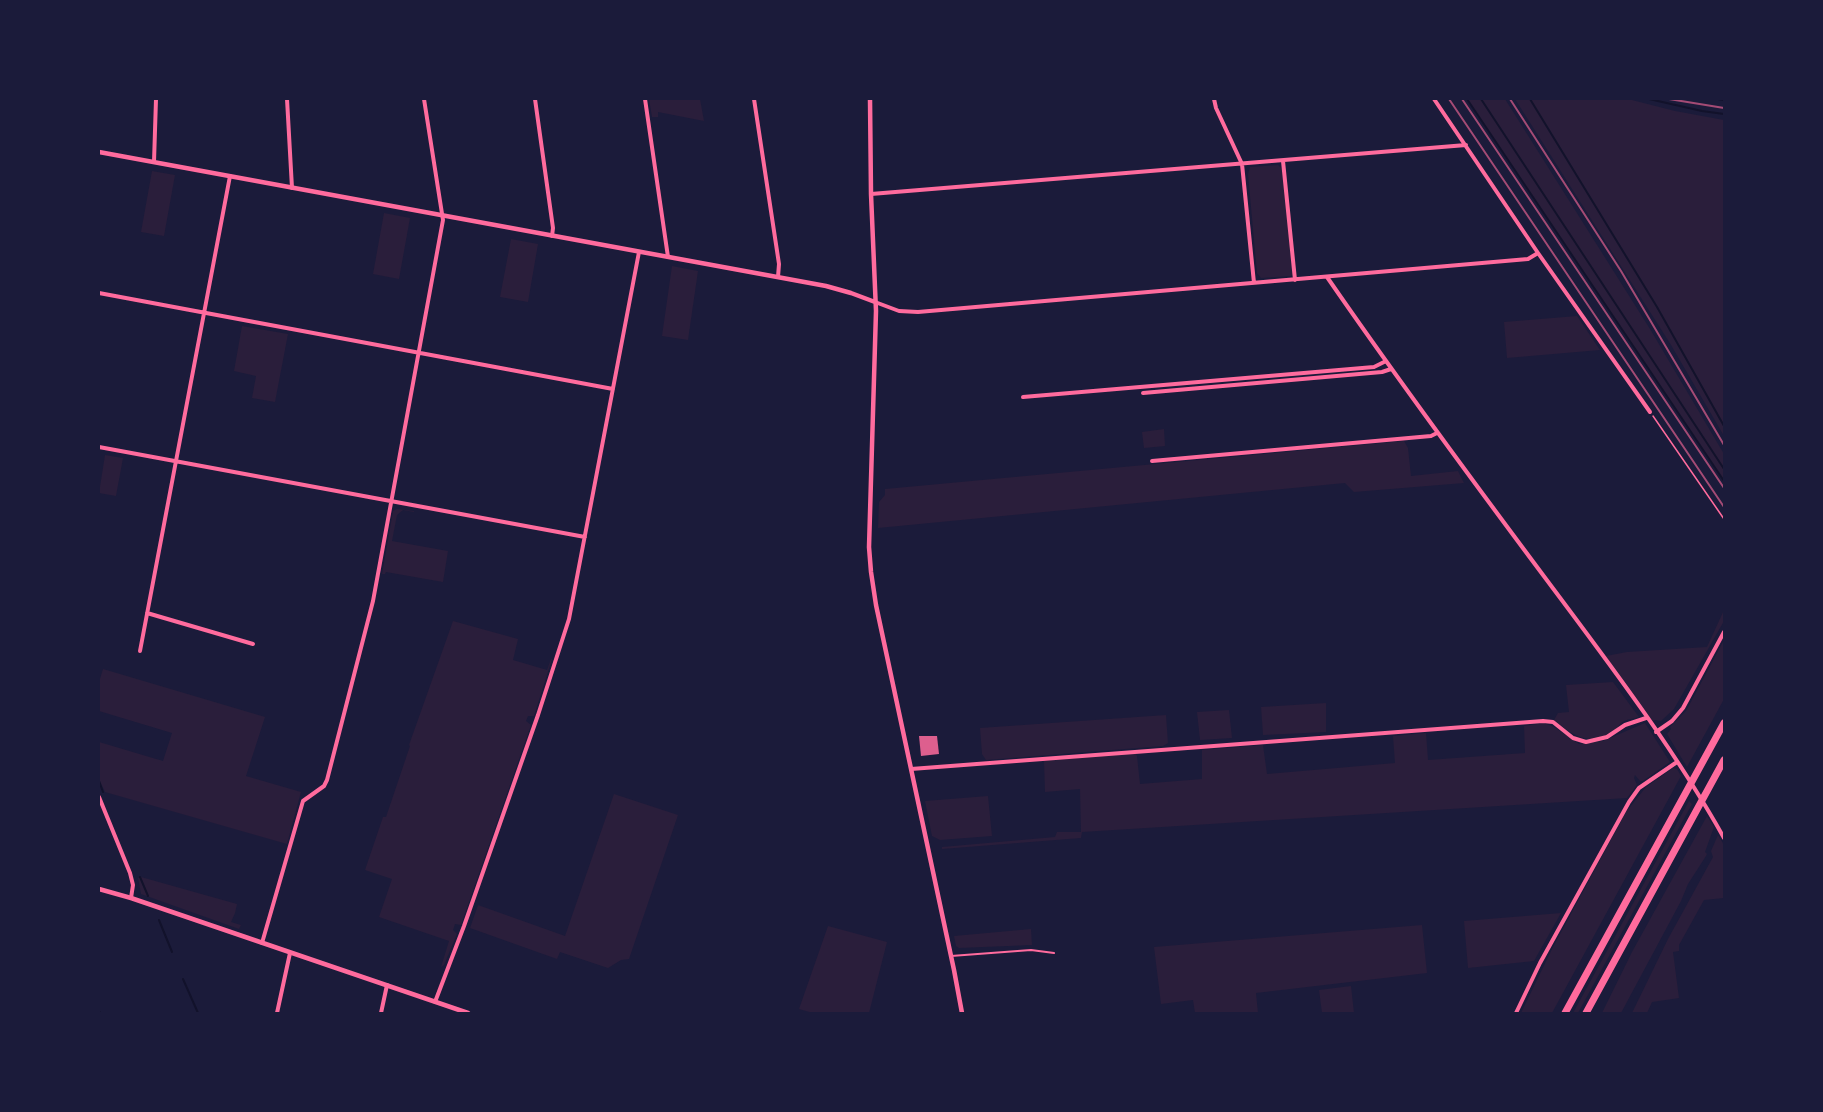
<!DOCTYPE html>
<style>
body{margin:0}
#map{position:relative;width:1823px;height:1112px;overflow:hidden;background:#1b1b3a;font-family:"Open Sans",sans-serif}
canvas{display:block}
.frame{position:absolute;inset:0;border:100px solid #1b1b3a;pointer-events:none}
</style>
<div id="map">
<canvas width="1823" height="1112"></canvas>
<div class="frame"></div>
</div>
<script>
const c = document.querySelector('canvas').getContext('2d');
c.lineJoin = 'round';
function fill(path, color) { c.fillStyle = color; c.fill(path, 'evenodd'); }
function stroke(path, color, width, dash) { c.strokeStyle = color; c.lineWidth = width; c.lineCap = dash ? 'butt' : 'round'; c.setLineDash(dash || []); c.stroke(path); }
fill(new Path2D(`
 M649,99H700L704,121L658,112V117H652Z
 M1467,99H1505L1650,329L1724,454V481Z
 M1515,99H1628L1675,111L1724,120V436L1671,345Z
 M1278,165L1282,169L1293,274L1291,276L1261,278L1257,273L1248,174L1250,167Z
 M152,171L175,175L164,236L141,232Z
 M384,213L410,218L399,279L373,274Z
 M511,239L538,244L528,302L500,297Z
 M672,266L698,271L688,340L662,336Z
 M1577,316L1600,350L1507,358L1504,322Z
 M242,326L288,334L275,402L252,398L256,376L234,371Z
 M1164,429L1165,446L1144,448L1142,432Z
 M1404,441L1408,448L1411,476L1458,471L1464,483L1354,492L1345,483L878,528L879,502L885,495V489Z
 M105,455L123,458L116,496L99,493Z
 M397,509L414,511V512L403,510L397,515L392,541L448,551L443,582L386,572L385,574H382L393,511Z
 M1724,610V621L1674,709L1661,721L1655,720L1653,721L1606,656L1627,652L1707,647Z
 M453,621L518,639L513,660L547,670L551,659H552L534,716H528L526,721L531,725L461,925L455,924L453,930L457,934L444,965L441,967L449,941L379,917L392,879L365,870L383,817H386L410,746L409,745Z
 M1724,640V699L1687,767L1667,734L1671,729L1670,727L1686,711Z
 M103,669L265,717L246,776L301,792L287,844L105,792L99,779V742L163,761L172,733L99,711V682Z
 M1613,682L1639,717C1633,719 1626,719 1621,723C1617,727 1615,731 1610,733C1588,747 1571,734 1554,720L1558,713L1569,712L1566,685Z
 M1326,703V732L1263,735L1261,707Z
 M1229,710L1232,738L1200,740L1197,712Z
 M1166,715L1168,743L1163,746L986,760L982,754L980,728Z
 M1544,723L1554,727L1579,744L1603,741L1645,723L1670,762L1643,781H1640L1635,775L1634,778L1637,785L1627,798L1082,832L1081,838L942,849V847L1055,837L1057,832H1081L1080,789L1045,792L1044,761L1135,753L1137,756L1140,784L1202,779V750L1263,745L1267,774L1395,763L1393,736L1426,733L1428,760L1525,753L1524,726Z
 M1673,768L1677,769L1681,776L1552,1013H1521L1553,947L1626,812L1646,787Z
 M614,794L678,815L629,959L621,960L608,968L560,952L557,959L470,928L478,905L565,936Z
 M988,796L992,836L940,840L932,836L925,801Z
 M1689,801L1692,804L1578,1013H1573Z
 M1707,816L1714,827L1705,852L1707,854L1706,856L1688,884L1681,901L1621,1013H1602L1632,952Z
 M1718,835L1724,845V898L1704,900L1679,945V951L1673,952L1679,998L1652,1002L1647,1013H1632L1668,939L1713,857L1711,851Z
 M141,877L237,904L235,913L231,922L241,925L239,929L141,894L138,878Z
 M1561,913L1534,961L1468,968L1464,921Z
 M1422,925L1427,973L1256,993L1258,1013H1195L1193,1000L1161,1004L1154,947Z
 M828,926L887,942L869,1013H813L799,1009Z
 M1031,929L1032,945L959,948L956,946L954,936Z
 M1351,986L1354,1013H1322L1319,990Z`), '#2a1e3b');
stroke(new Path2D(`
 M1467,99L1724,481
 M1481,99L1724,469
 M1530,99L1657,307L1724,426
 M1649,99L1702,111L1724,114
 M1718,99L1724,100
 M99,781L103,792
 M140,877L148,896
 M159,920L172,952
 M183,979L198,1013
 M99,1011L100,1013`), '#12122b', 2);
fill(new Path2D(`
 M919,736H937L939,754L921,756Z`), '#dd5f8e');
stroke(new Path2D(`
 M1653,416L1724,519`), '#ff6b9d', 1.5);
stroke(new Path2D(`
 M951,956L1031,950L1054,953`), '#ff6b9d', 2);
stroke(new Path2D(`
 M287,99L292,188
 M535,99L553,228L552,236
 M645,99L668,257
 M754,99L779,264L778,277
 M1214,99L1216,108L1242,164L1254,283
 M1434,99L1538,253L1650,412
 M1283,161L1295,280
 M154,162L156,99
 M871,194L1466,145
 M1327,277C1398,380 1472,480 1546,579C1608,662 1673,747 1724,838
 M99,293L613,389
 M875,302L899,311L918,312L1528,259L1538,253
 M1143,393L1382,372L1391,369
 M1023,397L1374,367L1386,361
 M99,447L585,537
 M1152,461L1431,436L1437,433
 M147,613L253,644
 M140,651L230,176
 M1656,732L1672,721L1683,708L1724,632
 M911,769L1543,721L1553,722L1573,738L1586,742L1607,737L1625,725L1646,718
 M99,797L130,873L133,885L131,898
 M262,943L303,801L324,786L327,780L373,601L443,220L424,99
 M435,1002L464,926L538,715L569,619L639,252
 M277,1013L290,953
 M381,1013L387,985
 M1516,1013L1540,963L1629,802L1639,788L1677,762`), '#ff6b9d', 4);
stroke(new Path2D(`
 M870,99L871,194L876,311L869,547L871,572L876,605L954,970L962,1013
 M99,152L826,286L851,293L875,302
 M99,889L131,898L468,1013`), '#ff6b9d', 4.5);
stroke(new Path2D(`
 M1565,1013L1724,723
 M1586,1013L1724,760`), '#ff6b9d', 7);
stroke(new Path2D(`
 M1449,99L1724,507
 M1462,99L1724,488
 M1510,99L1621,271L1724,445
 M1669,99L1724,108`), '#a44b75', 2);
</script>
